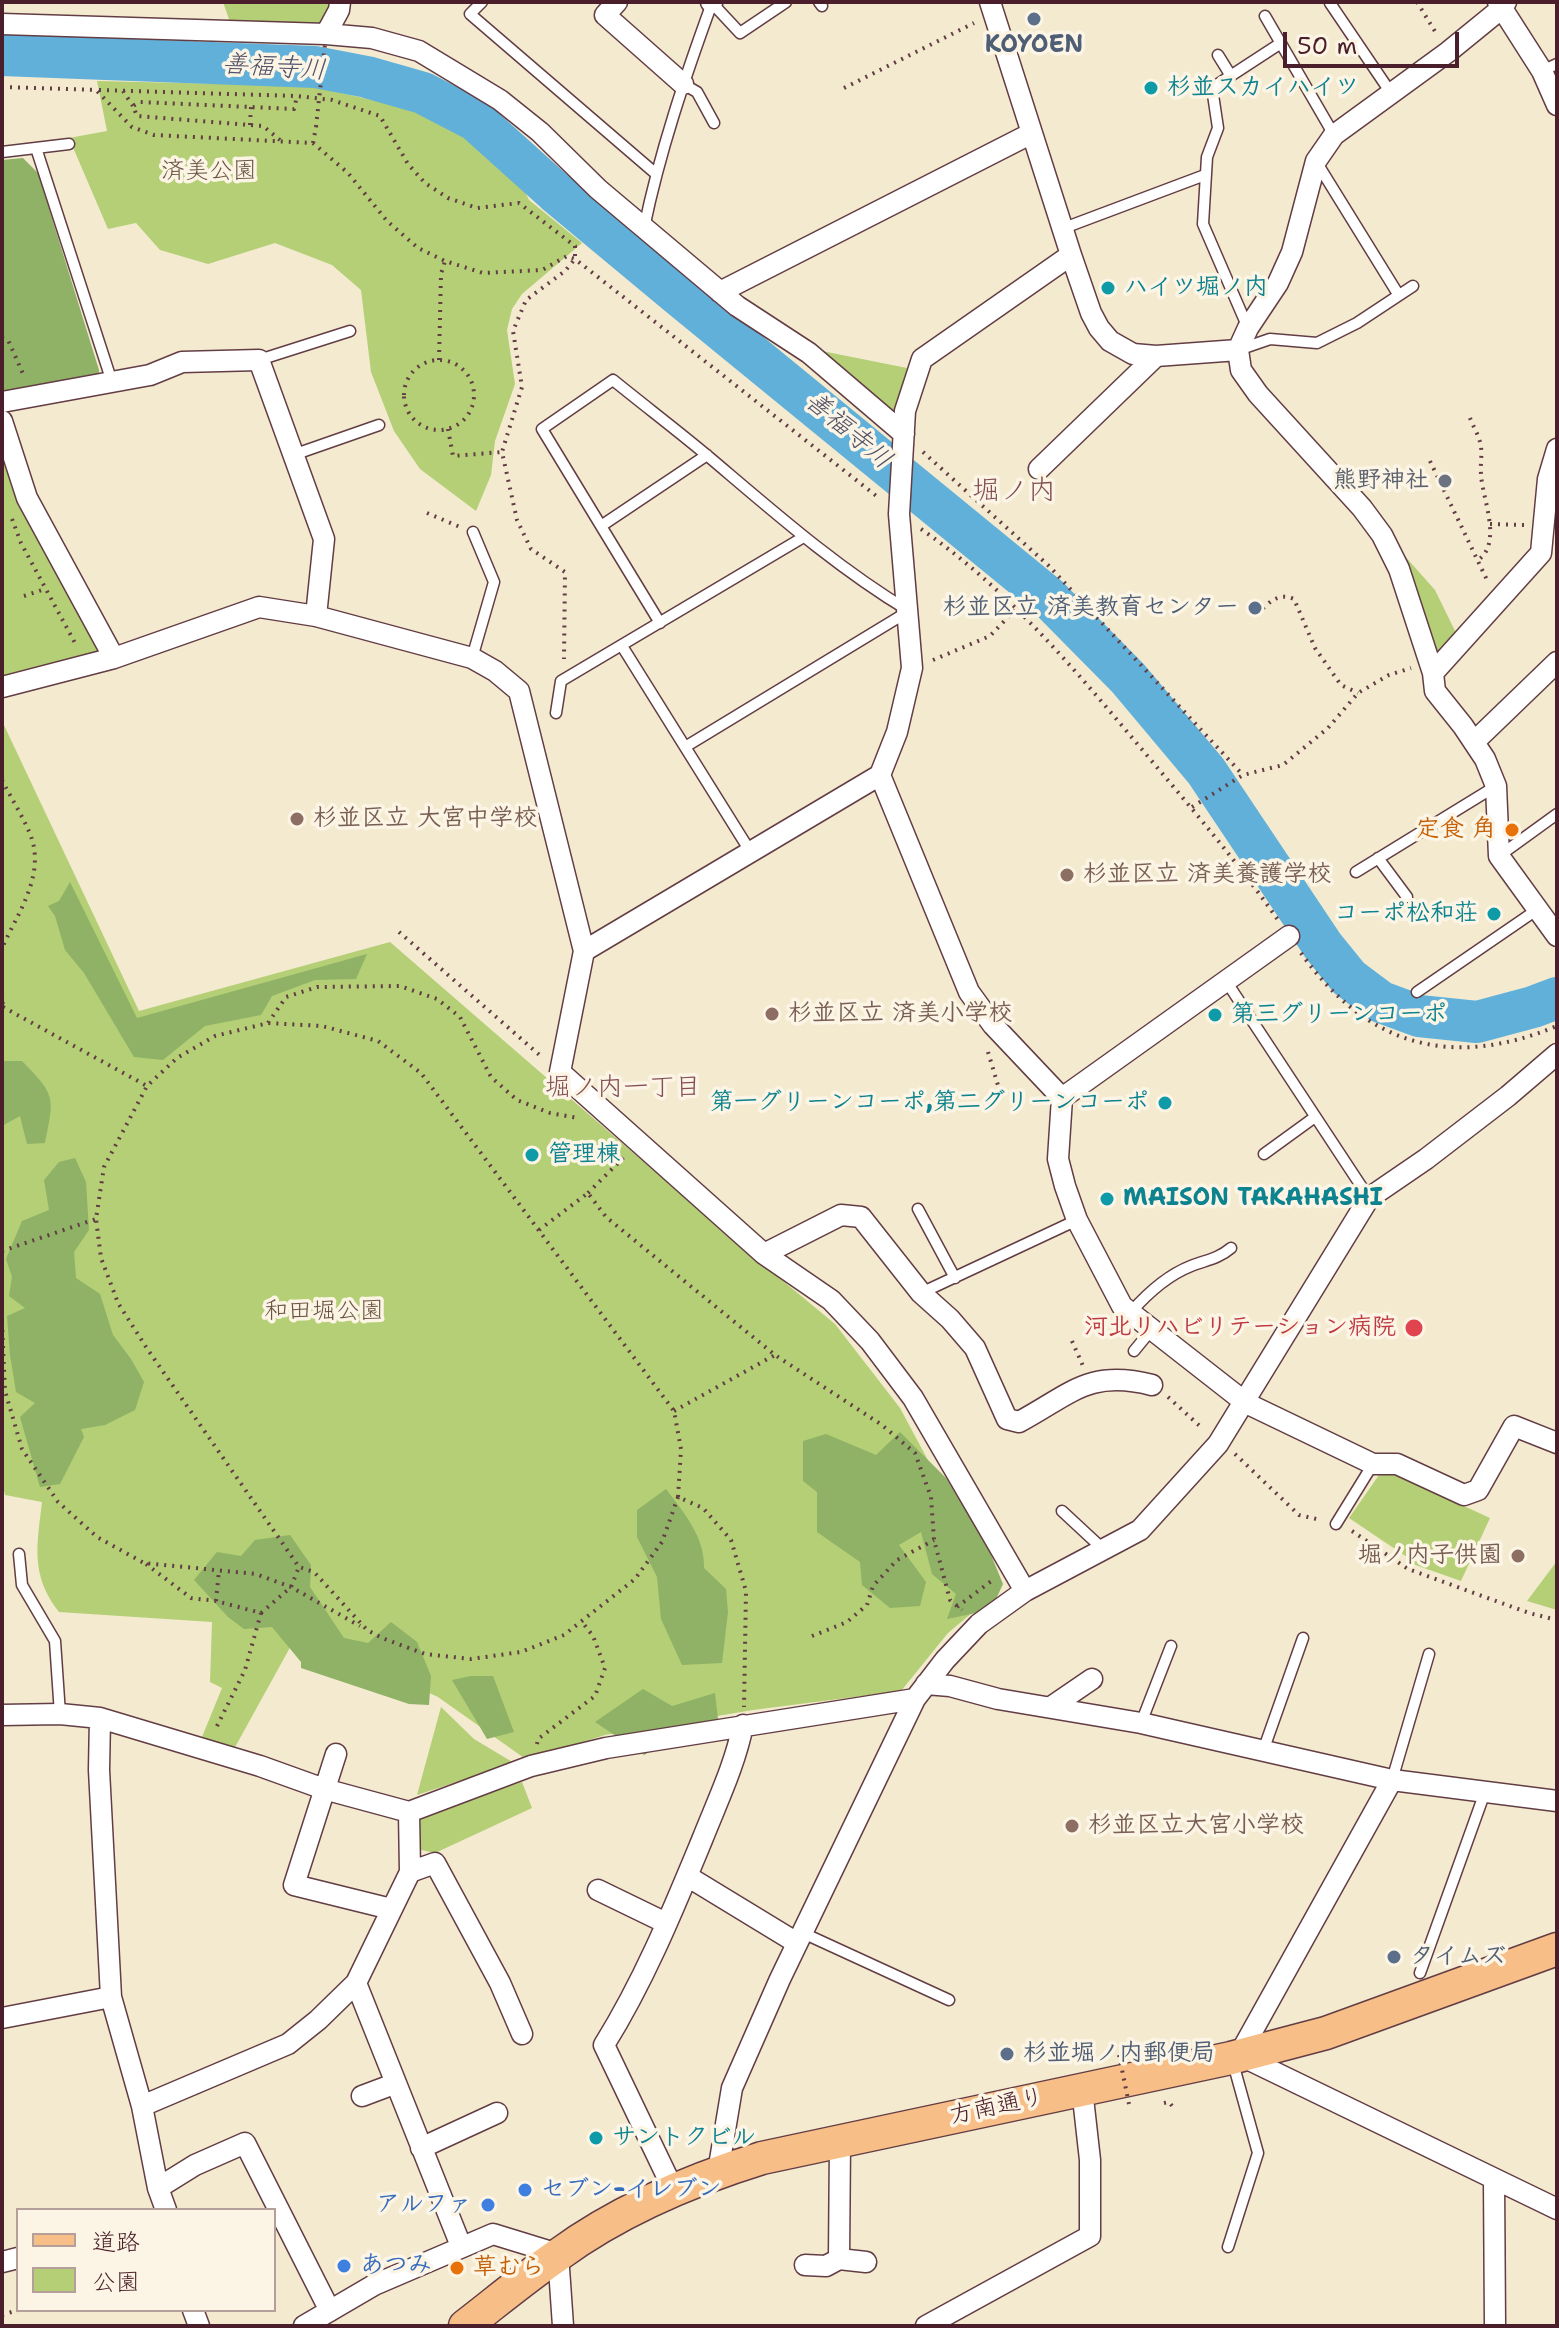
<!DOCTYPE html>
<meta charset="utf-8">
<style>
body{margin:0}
#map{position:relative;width:1559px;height:2328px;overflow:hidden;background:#f3ead0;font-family:"Shantell Sans","Klee One",sans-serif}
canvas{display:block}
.frame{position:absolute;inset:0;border:4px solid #4a1f2b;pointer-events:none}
.legend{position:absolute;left:16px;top:2208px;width:260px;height:104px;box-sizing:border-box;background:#fcf5e5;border:2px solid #b59f9b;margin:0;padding:10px 14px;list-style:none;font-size:24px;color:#4a1f2b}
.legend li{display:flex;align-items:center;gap:16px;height:40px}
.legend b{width:40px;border:2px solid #b59f9b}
.scale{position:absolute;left:1283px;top:32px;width:176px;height:36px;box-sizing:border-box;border:4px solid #4a1f2b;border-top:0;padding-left:10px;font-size:24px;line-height:28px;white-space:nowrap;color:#4a1f2b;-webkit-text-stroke:6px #fcf5e5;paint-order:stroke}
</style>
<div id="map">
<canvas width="1559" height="2328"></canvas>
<div class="frame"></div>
<ul class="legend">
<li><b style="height:10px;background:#f7be87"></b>道路</li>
<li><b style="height:22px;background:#b4cf75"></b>公園</li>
</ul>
<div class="scale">50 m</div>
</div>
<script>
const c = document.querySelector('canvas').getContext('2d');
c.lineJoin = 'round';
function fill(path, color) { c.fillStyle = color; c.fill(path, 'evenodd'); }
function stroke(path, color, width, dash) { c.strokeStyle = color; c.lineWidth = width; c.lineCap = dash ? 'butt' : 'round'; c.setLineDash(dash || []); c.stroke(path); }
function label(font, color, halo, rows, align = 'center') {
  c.font = font + ' "Shantell Sans","Klee One",sans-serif'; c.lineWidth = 7; c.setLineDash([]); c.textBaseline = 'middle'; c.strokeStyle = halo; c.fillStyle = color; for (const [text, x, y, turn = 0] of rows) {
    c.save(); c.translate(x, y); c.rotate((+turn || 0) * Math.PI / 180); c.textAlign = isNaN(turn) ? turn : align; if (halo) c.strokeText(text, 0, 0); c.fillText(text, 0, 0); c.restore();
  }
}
fill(new Path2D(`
 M223,2H332L329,25H231Z
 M97,81L310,86L381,102L405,99L454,122L487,145L514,169L529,200L582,243L522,294L512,309L507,330L515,384L495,441L491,475L476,511L420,469L394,431L371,372L361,290L332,265L275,243L208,264L160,250L136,223L108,229L69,138L107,131Z
 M817,350L907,368L894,416Z
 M2,449L102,651L2,681Z
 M1395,545L1435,590L1458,637L1437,661Z
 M2,721L139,1011L390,942L736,1242L835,1324L900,1408L998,1591L948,1633L901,1691L753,1710L605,1735L527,1760L438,1697L298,1633L234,1749L202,1737L222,1688L210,1682L212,1622L59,1612C30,1575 37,1545 42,1502L5,1495L2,1483Z
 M1394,1474L1490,1518L1461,1581L1407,1562V1557L1349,1518L1379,1475Z
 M1557,1561V1610L1527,1601Z
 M441,1707L474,1739L514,1763L417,1795Z
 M522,1782L532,1808L435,1853L417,1849L421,1815Z`), '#b4cf75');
fill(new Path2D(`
 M23,158L38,173L99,370V379L2,396V160Z
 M70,882L137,1018L367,954L356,979L315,980L272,996L261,1015L205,1026L163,1060L134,1057L84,973L65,950L55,916L48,906L59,901Z
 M2,1061H22C55,1095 55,1096 45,1143L27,1144L20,1116L2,1126Z
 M75,1158L86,1182L89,1230L74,1252L76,1278L100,1294L113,1335L131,1359L144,1382L135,1410L105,1425L81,1429L84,1437L60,1484L40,1487L20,1417L35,1403L16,1392L10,1355L7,1316L25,1308L9,1296L12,1277L6,1259L22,1221L49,1210L44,1180L59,1162Z
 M900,1432L946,1478L987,1545L1003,1584L991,1610L947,1619L956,1594L932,1574L921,1532L899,1545L926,1582L920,1606L890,1608L862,1585L860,1562L817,1532V1492L803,1481V1441L826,1434L876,1455Z
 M666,1489C684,1513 705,1537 704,1568L726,1589L728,1612L722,1663L682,1665L661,1619L657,1577L637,1537V1510Z
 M290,1535L311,1565L310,1587L344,1638L368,1643L391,1622L417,1642L431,1676L429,1705L409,1704L301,1668V1662L272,1627L244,1629L228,1617L194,1580L217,1552L241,1556L255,1540Z
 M471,1676H493L514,1732L487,1739L452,1680Z
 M643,1689L672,1706L715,1693L720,1737L667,1742L644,1755L595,1722Z`), '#8fb266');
stroke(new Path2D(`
 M2,55L315,67L367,77L423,93L475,120L555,192L680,296L1048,597L1128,678L1206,771L1323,946L1349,978L1381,1002L1419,1016L1477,1022L1533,1007L1557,998`), '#60b0da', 42);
const lane = new Path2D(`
 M482,2L470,14L655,173
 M819,2L822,6
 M1330,3L1391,93
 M1265,16L1334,135
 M1218,55L1231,76
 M1542,71L1557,64
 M683,84L697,92L714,123
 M36,148L112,382
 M2,152L69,144
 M1317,163L1398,294
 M644,228C660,151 685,77 712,3L740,33L786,2
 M1064,228L1205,175
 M1248,328L1203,224L1207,157L1218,128L1212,88L1281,43
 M1241,349L1270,339L1317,343L1357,323L1413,286
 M259,360L350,331
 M293,455L379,425
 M601,526L707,455
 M660,623L542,429L613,380C645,406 678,431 709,457C774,512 836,567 909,611L685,747
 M622,646L750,851
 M472,658L494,582L473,532
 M556,713L561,681L802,538
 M1499,856L1557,814
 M1378,858L1407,897
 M1356,872L1496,786
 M1226,981L1369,1198
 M1417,992L1538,909
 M1264,1154L1315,1117
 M918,1209L955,1278
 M921,1293L1077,1220
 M1131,1312C1146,1295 1168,1275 1191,1266C1206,1260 1218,1259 1231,1248
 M1134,1351L1152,1329
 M1062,1511L1104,1550
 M1336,1524L1373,1464
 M19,1554L22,1585L55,1641L60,1714
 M1141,1723L1171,1646
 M1263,1751L1303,1638
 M1392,1780L1429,1654
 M803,1933L949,2000
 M1420,1973L1485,1792
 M1228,2247L1258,2153L1233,2063`);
const street = new Path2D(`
 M617,2L605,15L683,84
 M711,2L712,3
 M990,2L1071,255L1091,313L1099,328L1110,341L1133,354L1156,356L1238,350
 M1498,2L1542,71L1557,105
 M1506,2L1502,8L1448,52L1334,135L1316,161L1292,252L1278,283L1248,328L1238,350L1241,370L1258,394L1362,508L1382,535L1399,569L1433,673L1435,691L1463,726L1485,759L1496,786L1499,856L1557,936
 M2,24L326,34L372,38L419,51L500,100L540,132L598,189L737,306L809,353L904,434
 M326,34L339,10L340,2
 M720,292L1032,133
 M2,402L150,375L182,362L259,360L324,539L316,616
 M2,421L27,498L114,658
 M1039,469L1156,356
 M1433,673L1541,553L1548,479L1557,449
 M2,687L114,658L259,607L316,616L472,658L495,671L519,691L584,951L560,1072L764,1254L831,1300L870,1341L913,1398L1025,1591
 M1474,742L1557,662
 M880,775L969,992L993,1025L1062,1098L1058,1159L1065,1186L1077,1220L1122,1306L1246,1403L1373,1464H1397L1464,1495L1478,1490L1514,1426L1557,1443
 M584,951L880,775L897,732L912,668L899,514L905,411L922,359L1071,255
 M1062,1098L1289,936
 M764,1254L841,1215L861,1217L921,1293L950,1319L975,1348L1007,1419L1019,1422C1071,1394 1089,1369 1152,1385
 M926,1684L950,1686L998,1699L1141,1723L1392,1780L1557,1801
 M1051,1707L1092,1679
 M2,1715L60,1714L100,1718L260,1766L324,1789L409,1812L531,1766L606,1748L915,1699
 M100,1718L99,1770L111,1997L142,2106L158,2188L166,2210
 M336,1754L294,1885L391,1909
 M1392,1780L1239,2055L1557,2209
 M410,1872L435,1863L500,1983L522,2034
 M687,1876L797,1943
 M598,1890L666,1923
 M356,1983L461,2246
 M2,2018L111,1997
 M362,2096L394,2084
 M142,2106L288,2044L318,2020L356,1983L410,1872L409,1812
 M421,2148L497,2113
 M718,2172L732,2088L780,1979L915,1699L945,1660L979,1624L1025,1591L1140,1530L1218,1444L1369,1198L1426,1159L1508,1096L1557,1054
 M1494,2180L1495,2326
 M158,2188L195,2165L245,2143L330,2311
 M674,2191L604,2045C644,1981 673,1910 702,1840C717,1802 735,1765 743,1725
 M839,2259L840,2141
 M2,2262L18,2258
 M805,2265L826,2266L839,2259L866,2262
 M193,2310L199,2326
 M304,2326L374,2285L493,2234L558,2254L563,2326
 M926,2326L1090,2236V2160L1082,2089`);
const primary = new Path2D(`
 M465,2326C496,2302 526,2277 558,2255C618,2211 691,2180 762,2158L1231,2058L1326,2033L1557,1949`);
stroke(lane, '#633d44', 13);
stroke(street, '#633d44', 23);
stroke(primary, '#633d44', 35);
stroke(new Path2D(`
 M1417,2L1436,33
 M2,87L96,90L132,127L154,135L313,143L348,173L387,221L418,248L445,261L483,273L542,270L567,256L575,259L879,498
 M844,88L974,23
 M99,90L297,96L332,100L380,116L408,164L425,183L448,198L477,208L519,203L575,246V259L565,271L526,300L513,331L522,387L502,452L517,520L531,549L565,572L564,659
 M123,91L133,106
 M250,125L251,107
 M280,140L263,126L137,116L133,106L140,102L294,109L297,96
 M313,143L316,127
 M2,338L8,340L24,376
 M404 395a35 35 0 1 1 70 0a35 35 0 1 1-70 0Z
 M439,360L441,274L445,261
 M1470,418C1473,426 1478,434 1480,442C1483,452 1480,464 1481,474C1482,498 1503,543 1478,560
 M448,429L453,456L502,452
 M923,452L1049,566L1243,775
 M1430,461L1487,580
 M427,513L460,527
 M12,519L21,543L75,643L79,645
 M1490,524L1525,525
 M921,529C1002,585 1066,659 1129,734C1180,795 1232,854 1278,920
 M24,596L45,589
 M1257,614C1269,603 1277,592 1294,599L1315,648L1341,685L1358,693
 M933,660L990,636L1016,609
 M2,780C10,797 32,830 34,848C40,883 16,917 2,948
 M1192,807L1243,775L1283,765L1328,728L1358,693L1389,675L1411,668
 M399,932L543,1058
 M1301,953C1367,1046 1451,1070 1557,1026
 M2,994L3,1007
 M3,1007L147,1086
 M268,1023L286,997L317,987L400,986L437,999L460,1017L491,1077L517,1100L550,1113L578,1118
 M988,1052L1000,1092
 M588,1193L625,1156
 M539,1230L588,1193L606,1217L775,1355L882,1425L915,1453L931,1497L934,1540L950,1600L962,1610
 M2,1251L96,1219
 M2,1322L5,1391L22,1449L58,1502L97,1537L144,1563L256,1574L291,1587L360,1626
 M1072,1341L1083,1366
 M1168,1397L1203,1429
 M674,1411L775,1355
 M1235,1454L1299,1515L1321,1520
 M678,1497L662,1542L635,1579L564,1635L521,1652L471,1659L425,1654L382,1638L367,1630L314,1572L299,1567L148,1350L118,1303L101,1258L96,1219L104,1167L147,1086L177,1058L215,1036L268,1023L322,1026L378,1041L421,1073L674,1411L681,1449L678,1497L703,1508L731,1540L746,1591L744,1707
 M1352,1531L1408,1569L1529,1613L1557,1620
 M146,1564L191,1598L216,1601L261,1613L245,1670L215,1730
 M216,1601L219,1570
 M957,1607L994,1579
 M261,1613L291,1587L299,1567
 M812,1636L847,1622L867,1605L873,1586L897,1560L934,1540
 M537,1744L538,1739L595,1696L605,1668L593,1636L582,1622
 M2,1961H4
 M1164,2103L1169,2102L1172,2106
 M2,2315L18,2310`), '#633d44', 4, [2, 6]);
stroke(lane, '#fff', 10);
stroke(street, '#fff', 20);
stroke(primary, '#f7be87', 32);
stroke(new Path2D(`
 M316,127L325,44
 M1119,2055L1130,2109`), '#633d44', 4, [2, 6]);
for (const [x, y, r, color] of [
 [1034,19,8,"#5c6f8a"],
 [1151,88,8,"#0f9aa8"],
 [1108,288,8,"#0f9aa8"],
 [1445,481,8,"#6b7280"],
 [1255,608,8,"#5c6f8a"],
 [297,819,8,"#8d6e63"],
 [1512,830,8,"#e8710a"],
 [1067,875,8,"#8d6e63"],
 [1494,914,8,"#0f9aa8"],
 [772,1014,8,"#8d6e63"],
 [1215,1015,8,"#0f9aa8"],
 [1165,1103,8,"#0f9aa8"],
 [532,1155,8,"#0f9aa8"],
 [1107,1199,8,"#0f9aa8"],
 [1414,1328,10,"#e0444e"],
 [1518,1556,8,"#8d6e63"],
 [1072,1826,8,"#8d6e63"],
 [1394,1957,8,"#5c6f8a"],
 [1007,2054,8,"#5c6f8a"],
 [596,2138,8,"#0f9aa8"],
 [525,2190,8,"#3f7fe0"],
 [488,2205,8,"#3f7fe0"],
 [344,2266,8,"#3f7fe0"],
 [457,2268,8,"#e8710a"]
]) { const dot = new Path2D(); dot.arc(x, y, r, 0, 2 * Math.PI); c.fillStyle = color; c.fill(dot); stroke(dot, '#fcf5e5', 3); }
label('bold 24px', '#4e5e75', '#fcf5e5', [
 ["KOYOEN",1034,46,"center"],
 ["杉並区立 済美教育センター",1239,608,"right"],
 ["タイムズ",1410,1957],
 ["杉並堀ノ内郵便局",1023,2054]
], 'left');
label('bold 24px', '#0d838f', '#fcf5e5', [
 ["杉並スカイハイツ",1167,88],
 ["ハイツ堀ノ内",1124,288],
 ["コーポ松和荘",1478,914,"right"],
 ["第三グリーンコーポ",1231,1015],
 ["第一グリーンコーポ,第二グリーンコーポ",1149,1103,"right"],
 ["管理棟",548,1155],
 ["MAISON TAKAHASHI",1123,1199],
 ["サントクビル",612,2138]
], 'left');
label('24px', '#6a5441', '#fcf5e5', [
 ["済美公園",209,172],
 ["和田堀公園",324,1312]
]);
label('bold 24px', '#5b616d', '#fcf5e5', [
 ["熊野神社",1429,481]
], 'right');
label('bold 24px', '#785e54', '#fcf5e5', [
 ["杉並区立 大宮中学校",313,819],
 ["杉並区立 済美養護学校",1083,875],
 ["杉並区立 済美小学校",788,1014],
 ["堀ノ内子供園",1502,1556,"right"],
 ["杉並区立大宮小学校",1088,1826]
], 'left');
label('bold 24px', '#c56008', '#fcf5e5', [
 ["定食 角",1496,830],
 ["草むら",473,2268,"left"]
], 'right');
label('bold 24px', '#be3a42', '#fcf5e5', [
 ["河北リハビリテーション病院",1396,1328]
], 'right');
label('24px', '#4a1f2b', '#fcf5e5', [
 ["方南通り",997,2107,-12]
]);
label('bold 24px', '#366cbe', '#fcf5e5', [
 ["セブン-イレブン",541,2190],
 ["アルファ",472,2205,"right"],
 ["あつみ",360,2266]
], 'left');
label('italic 26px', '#525268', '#fcf5e5', [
 ["善福寺川",274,68,4],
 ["善福寺川",848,431,40]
]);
label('26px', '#834f55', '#fcf5e5', [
 ["堀ノ内一丁目",623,1088]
]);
label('28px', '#834f55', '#fcf5e5', [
 ["堀ノ内",1014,492]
]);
</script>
